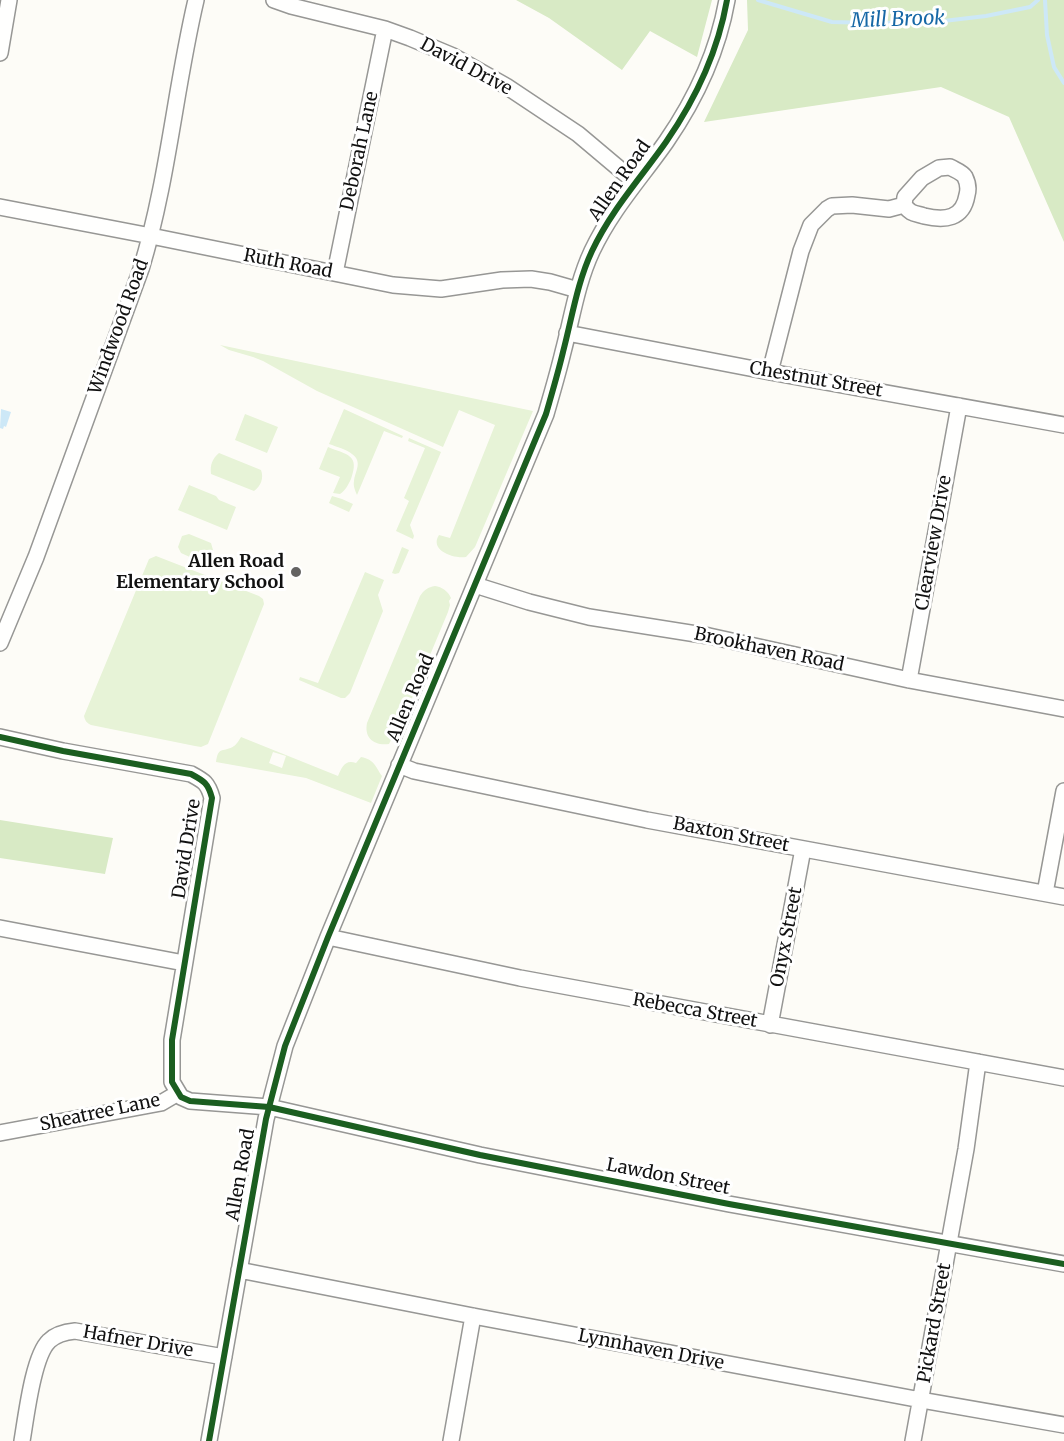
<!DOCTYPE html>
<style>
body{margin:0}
canvas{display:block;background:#fdfcf7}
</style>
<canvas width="1064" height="1441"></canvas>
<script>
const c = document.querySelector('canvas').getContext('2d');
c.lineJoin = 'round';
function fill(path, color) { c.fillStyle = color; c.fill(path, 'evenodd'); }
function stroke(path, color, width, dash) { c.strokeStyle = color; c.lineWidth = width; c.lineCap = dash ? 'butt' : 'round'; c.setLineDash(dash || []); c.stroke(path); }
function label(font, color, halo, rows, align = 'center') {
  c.font = font + ' Merriweather,serif'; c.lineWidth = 6; c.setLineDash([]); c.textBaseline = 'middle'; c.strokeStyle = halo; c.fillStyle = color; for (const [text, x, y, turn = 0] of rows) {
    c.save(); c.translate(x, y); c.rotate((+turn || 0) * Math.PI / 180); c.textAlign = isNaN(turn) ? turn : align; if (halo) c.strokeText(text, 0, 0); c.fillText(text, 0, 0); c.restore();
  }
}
fill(new Path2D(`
 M220,345L533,411L475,547L466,557C453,559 429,550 439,535L450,538L495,425L459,410L443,447L317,391L263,361L253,357L229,350Z
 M344,409L403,436L402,438L384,431L357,495C355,490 353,486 354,481C355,471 363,462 352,454C346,449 337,447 329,444Z
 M245,414L278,427L267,453L235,440Z
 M409,438L441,452L410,525L414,536L413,539L396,531L409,501L404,498L425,448L408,441Z
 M328,447C347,455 360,454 351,479C348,485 346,490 340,494L333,493L340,477L319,469Z
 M219,453L261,470C264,478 261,486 254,491L211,474C210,465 212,459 219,453Z
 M189,485L216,496L219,500L236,507L227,530L178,510Z
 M332,496L342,499L353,504L349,512L329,503Z
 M189,534L211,543L213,550L209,560L203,563L181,553L178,547L182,536Z
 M402,547L409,550L399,573L395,574L392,573Z
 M156,556L259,596L263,599L264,604L208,744L201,747L195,746L91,725C87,723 85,721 84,716L149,559Z
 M365,572L384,580L378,595L383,611L350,693L345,698H341L299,680L300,677L318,683Z
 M435,586C442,587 448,591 451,598L449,601L450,605L448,612L397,734L391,740L389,744C374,746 364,738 367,723L420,596C424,590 428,587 435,586Z
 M241,737L338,776C342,767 345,759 356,763L361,757C375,760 375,766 382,776L371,803L306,778L216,762C218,745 224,753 234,746C236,745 240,739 241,737ZM273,752L286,756L282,768L269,763Z`), '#e7f3d7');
fill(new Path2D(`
 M516,0H712L697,57L650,31L622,70L549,18Z
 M747,0H1064V242L1009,117L941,87L704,122L748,30Z
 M0,820L113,838L105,874L0,858Z`), '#d8eac5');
fill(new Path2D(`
 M1,409L11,412L6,427L4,426L3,429L0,428Z`), '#cde8f7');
stroke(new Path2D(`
 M758,0L832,22L873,23L935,22L986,16L1030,7L1038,0
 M1045,0L1047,35L1054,67L1064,83`), '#cde8f7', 4);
const minor = new Path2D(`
 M274,0L291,6L385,29L410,38L453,56L506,86L578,134L635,182
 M0,53L9,0
 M950,167C955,170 962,172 965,177C968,183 969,188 967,195C963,219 945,221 924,216C914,213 911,214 904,205L905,197L922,178L939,168Z
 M0,207L151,236L393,285L441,289L502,280L531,279L550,282L578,290
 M335,273L385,29
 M567,333L770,372L1064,425
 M770,372L801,251L811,225L827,209L832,206L852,205L889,209L904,205
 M475,585L529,602L589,617L709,636L909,680L1064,709
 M0,643L36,557L141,269C168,181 175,89 196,0
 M909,680L959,406
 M0,737L63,751L191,774C204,781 208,783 212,798L172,1040V1082L181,1097L190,1101L269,1107L480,1155L729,1204L1064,1264
 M399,765L414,771L647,820L1064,897
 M1045,893L1064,791
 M0,928L184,963
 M328,937L520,978L1064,1078
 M770,1025L803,849
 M0,1133L161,1103L178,1093
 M239,1270L473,1316L921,1400L1064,1425
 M22,1441C26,1418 33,1356 49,1341C56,1334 65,1332 75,1331L224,1357
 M209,1441L266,1119L285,1046L328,937L546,414C552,393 558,373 563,352C572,318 577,283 592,251C612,209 640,179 666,142C695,100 718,51 727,0
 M451,1441L473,1316
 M913,1441L966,1149L978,1062`);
stroke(minor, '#979795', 18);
stroke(minor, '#fffffe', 15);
stroke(new Path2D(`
 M0,737L63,751L191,774C204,781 208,783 212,798L172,1040V1082L181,1097L190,1101L269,1107L480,1155L729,1204L1064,1264
 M209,1441L266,1119L285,1046L328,937L546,414C552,393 558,373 563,352C572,318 577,283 592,251C612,209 640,179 666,142C695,100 718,51 727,0`), '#1b5e20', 6);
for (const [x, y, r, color] of [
 [296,572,6,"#646362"]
]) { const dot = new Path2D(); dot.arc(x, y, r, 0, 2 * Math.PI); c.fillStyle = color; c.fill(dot); stroke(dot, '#fff', 2); }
label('18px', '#111', '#fff', [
 ["David Drive",466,67,28],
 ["Deborah Lane",360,151,-78],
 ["Allen Road",620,181,-55],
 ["Ruth Road",288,264,11],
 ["Windwood Road",119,327,-70],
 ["Chestnut Street",816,380,10],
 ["Clearview Drive",934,543,-80],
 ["Brookhaven Road",769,650,12],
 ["Allen Road",411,698,-67],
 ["Baxton Street",731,835,11],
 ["David Drive",187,849,-81],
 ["Onyx Street",787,937,-79],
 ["Rebecca Street",695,1011,10],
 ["Sheatree Lane",100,1113,-12],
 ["Allen Road",241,1175,-80],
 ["Lawdon Street",668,1177,11],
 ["Pickard Street",935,1323,-80],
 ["Hafner Drive",138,1342,10],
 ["Lynnhaven Drive",651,1350,11]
]);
label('bold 18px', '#111', '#fff', [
 ["Allen Road",284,562],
 ["Elementary School",284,583]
], 'right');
label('italic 20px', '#1768a6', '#fff', [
 ["Mill Brook",898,20,-2]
]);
</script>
